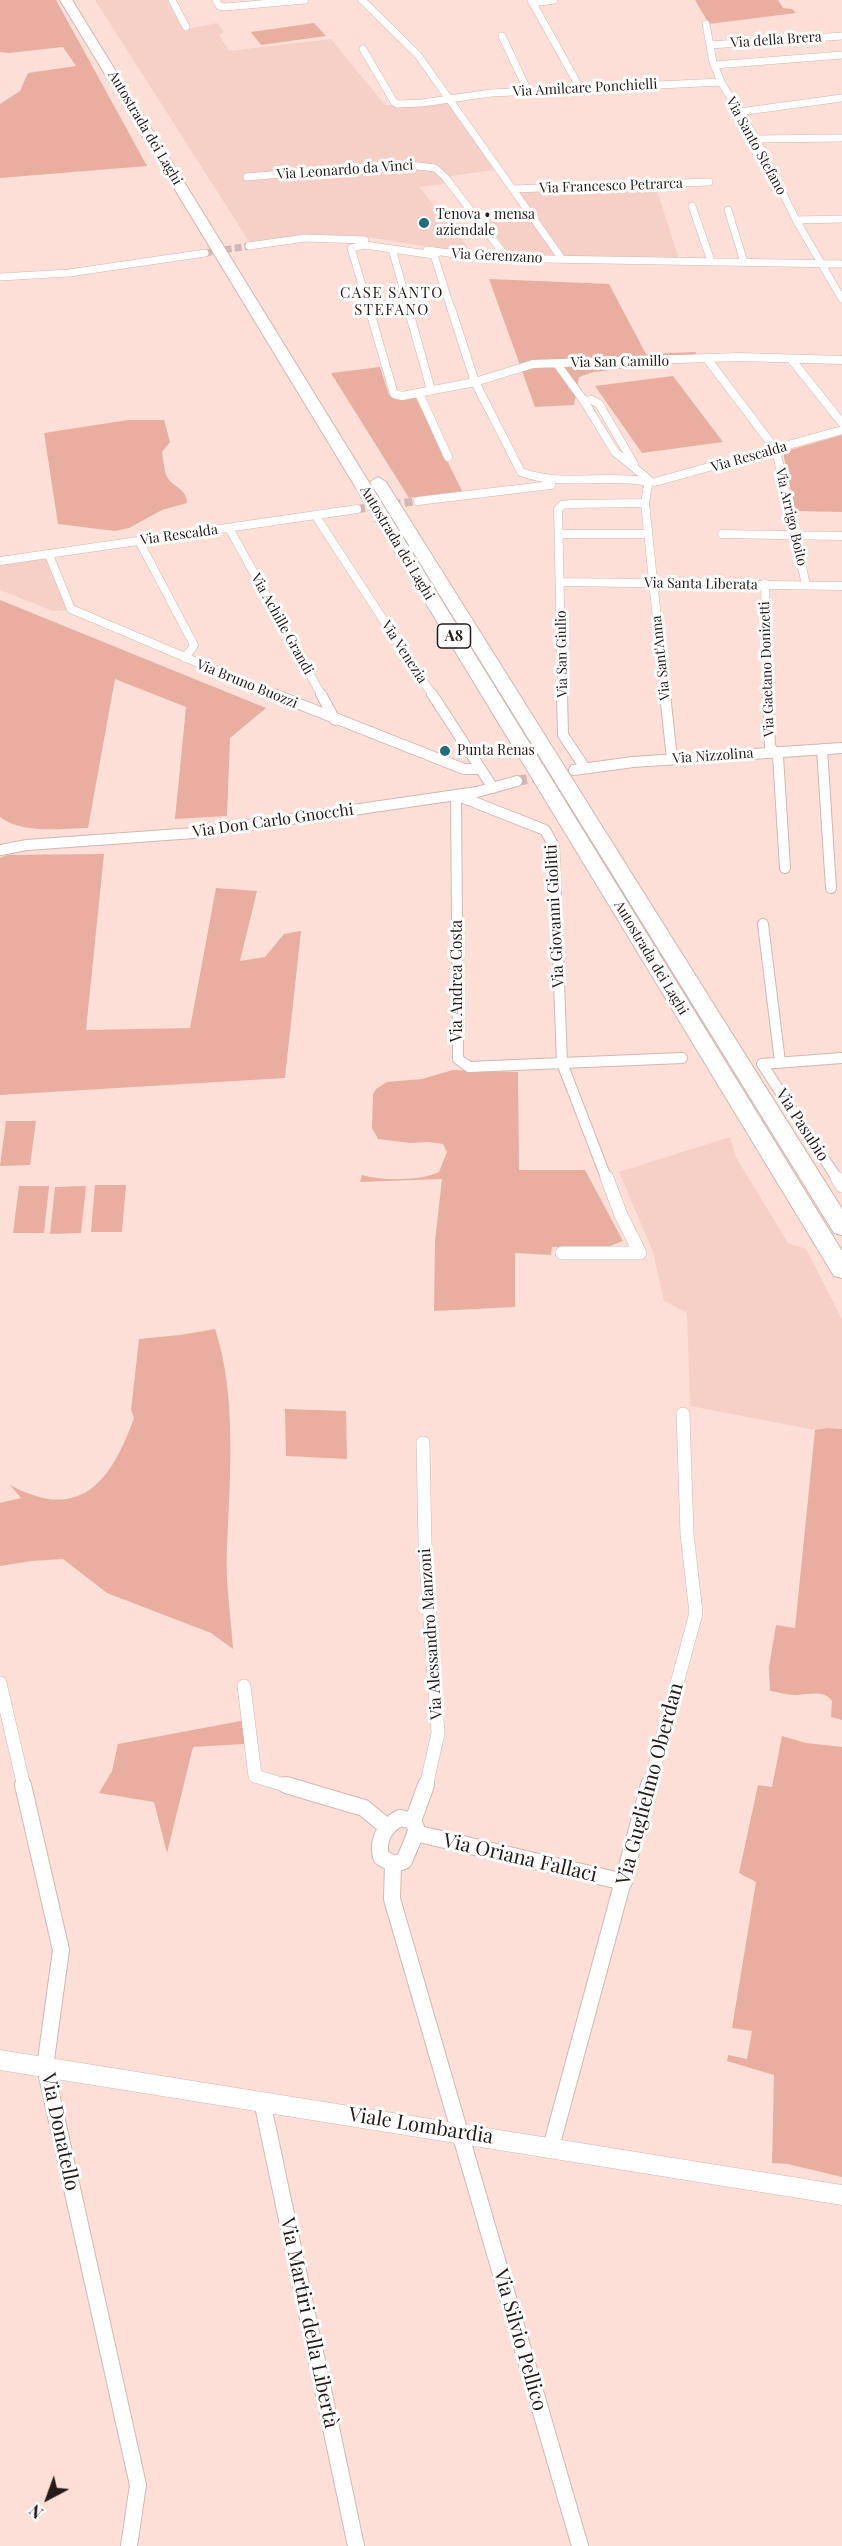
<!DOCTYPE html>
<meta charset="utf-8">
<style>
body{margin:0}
#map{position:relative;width:842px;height:2546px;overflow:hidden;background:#fddfd8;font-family:"Playfair Display",serif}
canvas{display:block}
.north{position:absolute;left:18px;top:2468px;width:60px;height:60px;-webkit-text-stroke:4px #fff;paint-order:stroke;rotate:221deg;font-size:16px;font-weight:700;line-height:24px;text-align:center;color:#251b18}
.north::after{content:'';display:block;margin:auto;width:21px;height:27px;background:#251b18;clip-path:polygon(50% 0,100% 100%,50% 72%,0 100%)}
</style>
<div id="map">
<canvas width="842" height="2546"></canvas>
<div class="north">N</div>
</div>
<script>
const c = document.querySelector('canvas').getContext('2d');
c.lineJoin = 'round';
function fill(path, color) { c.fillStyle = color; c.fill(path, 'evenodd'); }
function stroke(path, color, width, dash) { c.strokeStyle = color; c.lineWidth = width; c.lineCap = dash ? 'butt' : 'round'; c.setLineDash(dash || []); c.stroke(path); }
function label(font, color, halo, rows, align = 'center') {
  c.font = font + ' "Playfair Display",serif'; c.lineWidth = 6; c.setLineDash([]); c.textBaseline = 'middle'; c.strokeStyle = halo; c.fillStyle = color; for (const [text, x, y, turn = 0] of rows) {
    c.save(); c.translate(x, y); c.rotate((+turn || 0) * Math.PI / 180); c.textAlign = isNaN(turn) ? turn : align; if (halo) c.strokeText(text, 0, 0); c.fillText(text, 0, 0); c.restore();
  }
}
fill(new Path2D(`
 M95,0H167L183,30L217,23L224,32L219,35L229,51L331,39L385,105L415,106L448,102L494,170L444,177L448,183L419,187L474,254L360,236L323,235L250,243Z
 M655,185L679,259L510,255L481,215L521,209L509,191Z
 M46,558L68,610L53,611L0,590V563Z
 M730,1137L736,1157L788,1243L806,1249L842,1319V1429L827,1428L815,1430L690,1406L687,1313L664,1301L653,1252L619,1172Z`), '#f6d0c7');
fill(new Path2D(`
 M0,0H56L147,166L0,178V104L20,91L28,73L76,66L63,47L9,53L0,52Z
 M695,0H778L783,8L792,9L796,13L709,24Z
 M314,23L326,36L261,45L251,32Z
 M489,279L609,284L646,354L696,352L694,360L593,372L579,377L574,405L535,407Z
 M380,367L389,395L402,399L415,396L462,491L409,498L331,373Z
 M673,376L723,442L642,453L595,386Z
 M128,420H164L170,442L162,452C163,459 164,470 167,477C173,487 187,489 187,503L162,510L129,528L115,531L58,524L44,433Z
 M842,435V512L795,511L783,452Z
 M0,600L266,708L230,738L227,816L175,819L186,707L115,679L88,828C61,828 24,835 0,817Z
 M104,854L86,1030L190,1028L216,888L257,891L240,961L265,957L284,934L301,931L285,1078L0,1095V858L7,855Z
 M453,1070L518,1072L519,1170H585L623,1241L610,1246L552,1247L551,1255L515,1253V1307L434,1311L435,1241L442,1179L360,1182L362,1175C381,1181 421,1181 439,1172L447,1152L443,1144L428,1142L410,1143L378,1139L372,1128L373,1094L376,1089L387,1082L422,1079Z
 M6,1121H36L30,1165L0,1166Z
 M95,1185H126L122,1232H91Z
 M19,1186H49L44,1233H13Z
 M86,1186L81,1233L50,1234L55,1187Z
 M215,1329C237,1394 230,1480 227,1548C225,1581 231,1616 233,1649L211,1633L107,1593L63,1559L32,1561L0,1566V1503L21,1498L10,1485C80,1523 111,1482 134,1418L131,1410L139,1339L180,1335Z
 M285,1409L346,1411L347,1459L286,1456Z
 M827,1428L842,1429V1720L831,1717L832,1701C824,1689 807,1695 795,1695C787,1695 778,1692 770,1691L769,1667L776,1625L795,1628L815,1430Z
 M246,1720L244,1744L193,1747L167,1853L154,1802L99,1793L112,1771L118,1744Z
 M782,1736L806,1743L842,1747V2177L788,2164L772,2163L774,2075L727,2061L728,2055L747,2059L752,2031L732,2028L756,1882L739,1873L758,1785L772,1787Z`), '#eaaea0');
stroke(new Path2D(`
 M205,253L249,246`), '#d2b8b2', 7, [7, 3]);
stroke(new Path2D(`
 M357,509L418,501`), '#d2b8b2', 8, [8, 4]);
stroke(new Path2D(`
 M517,781L566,772`), '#d2b8b2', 10, [10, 5]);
const minorFar4 = new Path2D(`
 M172,0L186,27
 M216,0L219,6L225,7L305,0
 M362,0L418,55L562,259
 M531,0L580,88
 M533,3L554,0
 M706,24L713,62L721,82L756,139L796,220L842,299
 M502,36L528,91
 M710,45L842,36
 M363,49L394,102L398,104L422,103L491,93L721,82
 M715,65L842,55
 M739,112L842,98
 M756,139L842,138
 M247,177L400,164L435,168L445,177L507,258
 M513,189L709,182
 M692,206L711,261
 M728,210L744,262
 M796,220L842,219
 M249,246L305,238L365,240
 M392,249L409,309
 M427,250L485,258L842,264
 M439,252L434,255L451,309
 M0,277L69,273L205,253
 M369,309L351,248L365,245L434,255`);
const minorFar3 = new Path2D(`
 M369,308L394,394L402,396L475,382L533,364L739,357L842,360
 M408,308L431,390
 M451,308L475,382L521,472C561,487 603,474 644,481
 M791,359L842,423
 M708,360L776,450L806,585
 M557,364L584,401L615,452L648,479
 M419,393L448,457
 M584,401L592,400L599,404L634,464
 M655,482L842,430
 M648,485L645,503L665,696
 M418,501L551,485
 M315,515L433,696
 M229,528L322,696
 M559,534H648
 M722,534L842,536
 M139,541L194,645L185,658
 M49,555L71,609L277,696
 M0,561L357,509
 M561,582L842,586
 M765,584L768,696
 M562,696L558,510L562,505L571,504L645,503`);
const minorFar2 = new Path2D(`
 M274,694L464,769H481
 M321,694L335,720
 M432,694L493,788
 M562,694L563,735L585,768
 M665,694L672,759
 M768,694L770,747L778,756L785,868
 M822,749L831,888
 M574,770L633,762L842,748
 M456,795L545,830L554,846L562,1063L469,1067L458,1059Z
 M0,850L27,845L194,833L477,792L517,781
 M763,924L780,1062
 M562,1063L607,1180
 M562,1063L682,1058
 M838,1180L762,1064L842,1058`);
const minorFar1 = new Path2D(`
 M837,1178L842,1186
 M562,1253H640L621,1215L607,1178
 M423,1443L425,1544L438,1733L426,1787
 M0,1683L24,1787
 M244,1686L255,1776L291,1787
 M649,1787L696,1613L687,1534L683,1414`);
const minor = new Path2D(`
 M23,1785L61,1950L45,2067L138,2485L129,2546
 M286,1785L364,1808L387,1827
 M400,1818L413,1821L417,1830L404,1861L393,1864L381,1857C377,1840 385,1826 400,1818Z
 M413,1821L426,1785
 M415,1833L624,1882
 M393,1864L392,1899L580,2546
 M262,2101L356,2546
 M551,2147L649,1785`);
const tertiary = new Path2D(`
 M0,2050L842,2185V2205L0,2070Z`);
const motorway = new Path2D(`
 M60,0H72L842,1251V1278L834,1276Z
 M378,477L386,482L842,1209V1235L834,1233L370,482Z`);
stroke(minorFar4, '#d4b7b1', 8);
stroke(minorFar3, '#d4b7b1', 9);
stroke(minorFar2, '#d4b7b1', 12);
stroke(minorFar1, '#d4b7b1', 14);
stroke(minor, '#d4b7b1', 18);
stroke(tertiary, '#d4b7b1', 1);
stroke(motorway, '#d4b7b1', 2);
stroke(minorFar4, '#fff', 7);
stroke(minorFar3, '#fff', 8);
stroke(minorFar2, '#fff', 10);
stroke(minorFar1, '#fff', 13);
stroke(minor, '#fff', 16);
fill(tertiary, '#fff');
fill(motorway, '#fff');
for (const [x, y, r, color] of [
 [424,223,6,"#246c78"],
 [445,751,6,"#246c78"]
]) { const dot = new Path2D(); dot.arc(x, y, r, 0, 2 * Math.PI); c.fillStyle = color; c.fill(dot); stroke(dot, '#fff', 2); }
label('14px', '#251b18', '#fff', [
 ["Via della Brera",776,40,-4],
 ["Via Amilcare Ponchielli",585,88,-3],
 ["Autostrada dei Laghi",145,128,59],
 ["Via Santo Stefano",756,146,61],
 ["Via Leonardo da Vinci",345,170,-4],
 ["Via Francesco Petrarca",611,186,-2],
 ["Via Gerenzano",497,256,3],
 ["Via San Camillo",620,362,-1],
 ["Via Rescalda",749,457,-16],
 ["Via Arrigo Boito",791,517,77],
 ["Via Rescalda",179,535,-8],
 ["Autostrada dei Laghi",397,543,59],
 ["Via Santa Liberata",701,584,1],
 ["Via Achille Grandi",282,624,61],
 ["Via Venezia",404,652,57],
 ["Via San Giulio",562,654,-91],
 ["Via Sant'Anna",661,658,-96],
 ["Via Gaetano Donizetti",767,669,-92],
 ["Via Bruno Buozzi",247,684,22],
 ["Via Nizzolina",713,756,-4],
 ["Autostrada dei Laghi",651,958,59]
]);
label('14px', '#251b18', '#fff', [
 ["Tenova • mensa",436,215],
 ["aziendale",436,231],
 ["Punta Renas",457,751]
], 'left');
c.letterSpacing = '1.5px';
label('15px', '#251b18', '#fff', [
 ["CASE SANTO",392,293],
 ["STEFANO",392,310]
]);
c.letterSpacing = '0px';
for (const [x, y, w] of [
 [454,636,33]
]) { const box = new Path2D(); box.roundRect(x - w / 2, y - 12, w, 24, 4.5); c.fillStyle = '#fff'; c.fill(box); stroke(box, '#251b18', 1.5); }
label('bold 15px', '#251b18', null, [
 ["A8",454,636]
]);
label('16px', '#251b18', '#fff', [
 ["Via Don Carlo Gnocchi",273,821,-8],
 ["Via Giovanni Giolitti",555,916,-93],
 ["Via Andrea Costa",457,981,-90],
 ["Via Pasubio",802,1125,57],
 ["Via Alessandro Manzoni",431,1634,-94]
]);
label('20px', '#251b18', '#fff', [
 ["Via Guglielmo Oberdan",650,1784,-75],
 ["Via Oriana Fallaci",520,1858,13],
 ["Viale Lombardia",421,2126,9],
 ["Via Donatello",60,2132,78],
 ["Via Martiri della Libertà",309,2323,78],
 ["Via Silvio Pellico",520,2340,74]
]);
</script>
